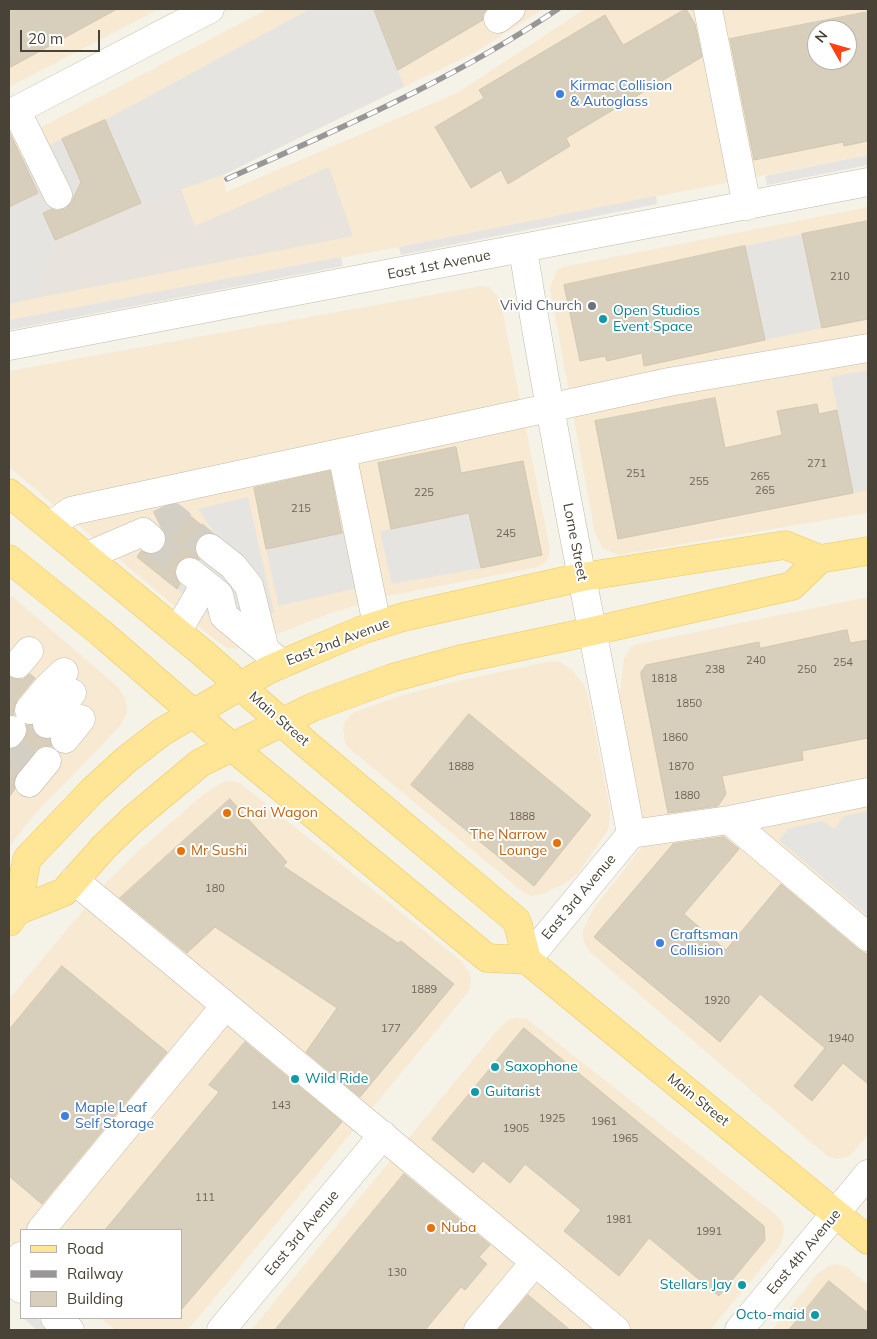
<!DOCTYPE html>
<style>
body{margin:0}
#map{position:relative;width:877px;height:1339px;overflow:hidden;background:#f5f2e8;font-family:Mulish,sans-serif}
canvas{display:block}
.frame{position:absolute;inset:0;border:10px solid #494236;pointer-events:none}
.legend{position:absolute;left:20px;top:1229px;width:162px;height:90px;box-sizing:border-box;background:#fff;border:1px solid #b6b3af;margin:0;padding:6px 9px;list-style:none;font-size:15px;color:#494236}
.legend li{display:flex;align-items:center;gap:10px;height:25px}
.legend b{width:25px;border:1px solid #b6b3af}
.north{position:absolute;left:807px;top:20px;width:50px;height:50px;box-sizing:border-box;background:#fff;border:1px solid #b6b3af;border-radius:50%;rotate:308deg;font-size:14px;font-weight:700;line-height:20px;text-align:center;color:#494236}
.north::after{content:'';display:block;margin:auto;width:18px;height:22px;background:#ff4215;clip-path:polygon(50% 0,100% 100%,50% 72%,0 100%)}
.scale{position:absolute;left:20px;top:30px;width:80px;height:22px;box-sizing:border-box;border:2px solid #494236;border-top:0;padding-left:6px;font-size:15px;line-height:18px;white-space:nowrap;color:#494236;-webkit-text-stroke:4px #fff;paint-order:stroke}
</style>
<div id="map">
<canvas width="877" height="1339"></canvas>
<div class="frame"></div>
<ul class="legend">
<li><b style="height:6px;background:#ffe697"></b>Road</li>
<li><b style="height:6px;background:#979797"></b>Railway</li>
<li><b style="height:14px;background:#d8cebc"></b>Building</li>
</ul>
<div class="north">N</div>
<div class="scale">20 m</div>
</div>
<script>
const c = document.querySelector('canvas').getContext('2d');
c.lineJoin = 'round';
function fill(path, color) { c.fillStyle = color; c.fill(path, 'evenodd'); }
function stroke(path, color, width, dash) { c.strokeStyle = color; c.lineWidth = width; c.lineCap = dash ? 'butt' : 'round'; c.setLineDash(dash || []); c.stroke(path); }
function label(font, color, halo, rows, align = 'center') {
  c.font = font + ' Mulish,sans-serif'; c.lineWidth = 4; c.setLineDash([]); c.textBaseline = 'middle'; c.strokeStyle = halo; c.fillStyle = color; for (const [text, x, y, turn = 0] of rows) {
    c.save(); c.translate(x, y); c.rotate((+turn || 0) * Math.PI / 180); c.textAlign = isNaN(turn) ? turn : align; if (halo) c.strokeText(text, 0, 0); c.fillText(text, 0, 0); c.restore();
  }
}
fill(new Path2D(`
 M9,9H159L9,87Z
 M268,9H543L474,53L223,175L226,192L457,93L585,9H868V155L399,247L9,320V144ZM817,30H847V60H817Z
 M868,207V513L618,555L603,548L595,534L550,288L557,270L563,267Z
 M481,286L489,287L499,297L501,304L550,549L547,561L538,567L388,596L328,614L247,646L236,649L228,648L219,643L9,467V371Z
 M9,596L13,597L118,687L125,697L127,707V713L120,726L35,814L9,847Z
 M868,597V1135L850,1156L838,1159L827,1156L590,952L584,942L583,936V930L594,908L645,843L617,715L624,658L631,647L637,644Z
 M552,661L560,662L572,670L584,685L588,695L610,809V817L608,830L578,873L569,881L543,894L531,896L524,893L350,749L345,743L343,730L344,723L352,713L403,695L458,681Z
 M231,781L240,783L460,960L469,972L471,980L470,988L465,996L188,1330H115L100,1318H181V1230H21V1254L14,1248L9,1239V999L106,883L134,855L204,794L223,782Z
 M517,1018L527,1019L775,1214L783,1223L784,1229L783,1237L779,1247L710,1330H251L499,1028L508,1020Z
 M836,1264L847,1267L868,1285V1330H772L818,1273L827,1267Z`), '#f8ead2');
fill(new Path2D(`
 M329,167L353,236L36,298L55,240L141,203L181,189L195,226Z`), '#e8e3dc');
fill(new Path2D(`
 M310,9H374L404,87L223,175L141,203L105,120Z
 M62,139L81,182L72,200L43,213L55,240L36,298L9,304V207L38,193L22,159Z
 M868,155V165L767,185L765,176Z
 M656,196L657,204L401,255L399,247Z
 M802,234L822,328L765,340L745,246Z
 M341,257L343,266L9,330V320Z
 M868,370V490L853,493L831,377Z
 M248,497L274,612L223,627L177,589L218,538L198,509Z
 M469,513L481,568L392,584L380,531Z
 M349,531L357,588L279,606L266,549Z
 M868,811V916L779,840L789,828L823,821L834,829L844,816Z
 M25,1318H37L52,1330H37L24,1319Z`), '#e6e4e0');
const building = new Path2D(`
 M9,9H117L9,68Z
 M374,9H487L483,14V20L398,70Z
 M686,9L695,24L702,57L566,138L570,146L508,184L501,170L471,188L435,127L484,98L479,90L605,15L623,45Z
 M868,12V141L844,146L843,142L754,160L730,39ZM817,30H847V60H817Z
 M105,120L141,203L55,240L43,213L52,209L57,211L65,209L71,203L81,182L62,139Z
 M9,131L38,193L9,207Z
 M868,221V319L822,328L802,234Z
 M745,246L765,340L644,366L642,353L607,361L605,356L580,361L564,285Z
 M715,398L725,448L782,435L777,411L817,404L819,414L837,410L853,493L618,539L595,421Z
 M456,447L461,473L523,461L542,555L481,568L469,513L391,529L378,463Z
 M330,471L342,533L266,549L254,488Z
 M178,506L211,533L204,534L198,538L195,545V553L200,560L193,557H185L178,563L175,569V577L180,584L177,589L137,557L141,551L148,554H156L163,549L166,542V534L161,527Z
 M847,630L850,643L868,640V738L802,751L803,760L722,776L726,794L718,806L668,813L641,676V672L646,665L759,642L760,648Z
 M30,674L35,678L17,700L14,707V715H9V676L16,679H23Z
 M469,714L591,815L534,886L411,785Z
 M27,725H32L33,730L38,736L44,739H50L52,746H42L35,751L17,774L14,781L15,789L9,797V749L16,748L22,743L27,732Z
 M230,799L287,862L283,866L398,943L401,941L454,984L360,1097L306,1052L337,1008L215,927L187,953L120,898Z
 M724,837L739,849L684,914L726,950L781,884L858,949L868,955V1084L843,1063L812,1101L794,1086L825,1048L760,994L720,1042L594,937L673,844Z
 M62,966L167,1052L42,1204L9,1176V1030Z
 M524,1028L764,1226L765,1240L719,1296L649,1238L619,1276L564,1231L581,1210L525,1164L510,1183L483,1161L473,1173L432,1139Z
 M245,1042L342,1122L181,1310V1230H105L219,1092L209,1085Z
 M404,1174L490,1245L479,1257L487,1264L465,1290L461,1287L425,1330H275Z
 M829,1281L868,1313V1330H789Z
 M528,1295L570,1330H498Z`);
fill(building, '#d8cebc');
stroke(building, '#d3c7af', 1);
stroke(new Path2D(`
 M159,524L173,517L210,548
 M151,539L190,572
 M11,768L47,724`), '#d3cfc4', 28, [28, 14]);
const minor = new Path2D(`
 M708,9L747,206
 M498,19L511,9
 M16,110L58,195
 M9,114L210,9
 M523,249C554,445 595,639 631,834
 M9,346L868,182
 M342,453L377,625
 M50,526L71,511L669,382L868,348
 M210,548L233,566L249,586L265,650
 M87,556L143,532L151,539
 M190,572L219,595L224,616L282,664
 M177,632L205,584
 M18,664L29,651
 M29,710L48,687L64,672
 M47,724L72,693
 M9,734L12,730
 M65,739L81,719
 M29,783L47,761
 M729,820L868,937
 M631,834L729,820L868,792
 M74,880L535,1262L616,1330
 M527,960L631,834
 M41,1230L225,1006
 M9,1269L21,1256
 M9,1277L21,1289
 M55,1318L70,1330
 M221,1330L383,1135
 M478,1330L535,1262
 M739,1330L868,1174`);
const major = new Path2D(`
 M9,493L204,654L310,747L517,921L527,960
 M9,559L100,632L232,747L487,958L527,960L868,1240
 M17,911L64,892L104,847L133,819L200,763L313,707L392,678L461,659L593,631L792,586L820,559
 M9,922L17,911L27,859L93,790L127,759L162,732L194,713L268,670L312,651L362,630L403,617L582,577L785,545L820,559L868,551`);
stroke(minor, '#c2baa9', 29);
stroke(major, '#edc85e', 29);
stroke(minor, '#fff', 28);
stroke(major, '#ffe697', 28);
const rail = new Path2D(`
 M227,179C341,128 455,79 558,9`);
stroke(rail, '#979797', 5.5);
stroke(rail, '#fff', 4, [11]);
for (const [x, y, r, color] of [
 [560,94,5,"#3f7fe0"],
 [592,306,5,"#6b7280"],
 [603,319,5,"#0f9aa8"],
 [227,813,5,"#e8710a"],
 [557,843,5,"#e8710a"],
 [181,851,5,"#e8710a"],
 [660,943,5,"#3f7fe0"],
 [495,1067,5,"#0f9aa8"],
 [295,1079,5,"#0f9aa8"],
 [475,1092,5,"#0f9aa8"],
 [65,1116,5,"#3f7fe0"],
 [431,1228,5,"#e8710a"],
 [742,1285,5,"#0f9aa8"],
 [815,1315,5,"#0f9aa8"]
]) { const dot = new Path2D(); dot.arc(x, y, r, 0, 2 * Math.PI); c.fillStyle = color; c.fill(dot); stroke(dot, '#fff', 2); }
label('11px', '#6d6558', null, [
 ["210",840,277],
 ["271",817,464],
 ["251",636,474],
 ["265",760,477],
 ["255",699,482],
 ["265",765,491],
 ["225",424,493],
 ["215",301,509],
 ["245",506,534],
 ["240",756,661],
 ["254",843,663],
 ["238",715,670],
 ["250",807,670],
 ["1818",664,679],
 ["1850",689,704],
 ["1860",675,738],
 ["1888",461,767],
 ["1870",681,767],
 ["1880",687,796],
 ["1888",522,817],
 ["180",215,889],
 ["1889",424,990],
 ["1920",717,1001],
 ["177",391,1029],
 ["1940",841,1039],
 ["143",281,1106],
 ["1925",552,1119],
 ["1961",604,1122],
 ["1905",516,1129],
 ["1965",625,1139],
 ["111",205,1198],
 ["1981",619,1220],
 ["1991",709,1232],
 ["130",397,1273]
]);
label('14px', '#366cbe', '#fff', [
 ["Kirmac Collision",570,86],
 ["& Autoglass",570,102],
 ["Craftsman",670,935],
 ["Collision",670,951],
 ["Maple Leaf",75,1108],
 ["Self Storage",75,1124]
], 'left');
label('14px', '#494236', '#fff', [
 ["East 1st Avenue",439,265,-11],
 ["Lorne Street",575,542,79],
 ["East 2nd Avenue",338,642,-21],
 ["Main Street",279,719,41],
 ["East 3rd Avenue",579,897,-50],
 ["Main Street",698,1100,39],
 ["East 3rd Avenue",302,1233,-50],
 ["East 4th Avenue",804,1252,-50]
]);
label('14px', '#5b616d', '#fff', [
 ["Vivid Church",582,306]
], 'right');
label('14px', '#0d838f', '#fff', [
 ["Open Studios",613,311],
 ["Event Space",613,327],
 ["Saxophone",505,1067],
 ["Wild Ride",305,1079],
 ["Guitarist",485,1092],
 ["Stellars Jay",732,1285,"right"],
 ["Octo-maid",805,1315,"right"]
], 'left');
label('14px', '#c56008', '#fff', [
 ["Chai Wagon",237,813],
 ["The Narrow",547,835,"right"],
 ["Lounge",547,851,"right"],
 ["Mr Sushi",191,851],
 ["Nuba",441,1228]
], 'left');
</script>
